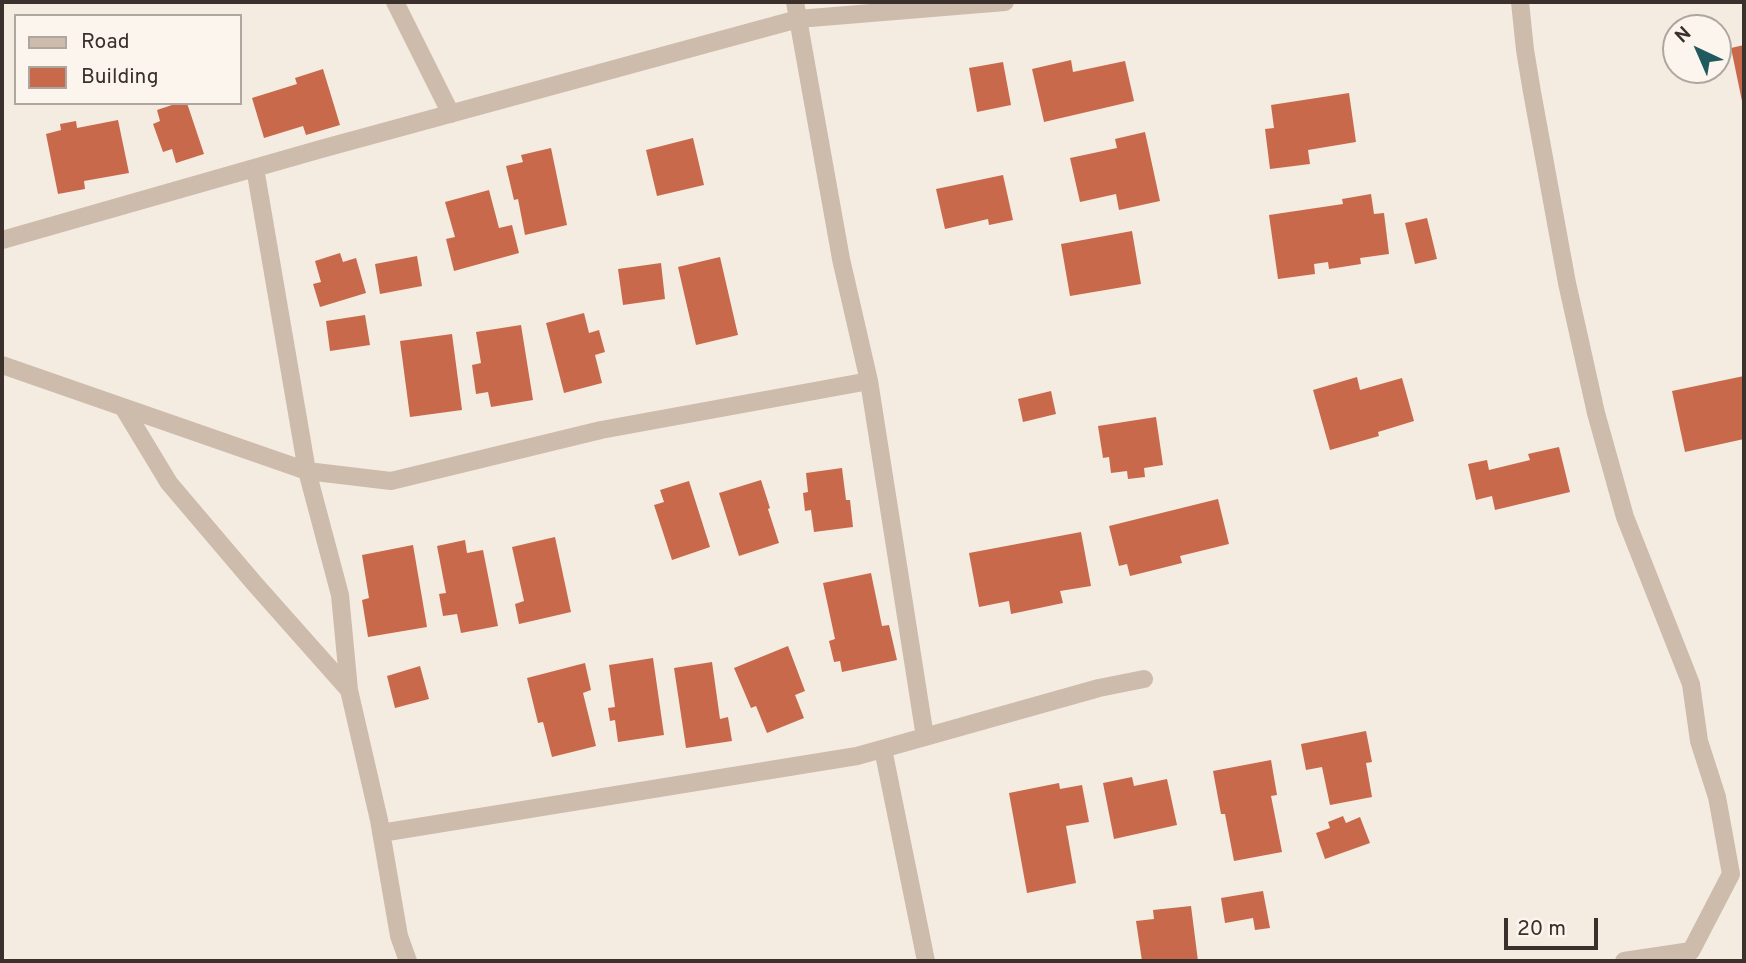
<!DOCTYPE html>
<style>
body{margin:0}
#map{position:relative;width:1746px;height:963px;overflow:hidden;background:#f4ebe1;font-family:Overpass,sans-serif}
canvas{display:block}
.frame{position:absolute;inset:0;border:4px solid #3b302b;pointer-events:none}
.legend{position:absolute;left:14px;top:14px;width:228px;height:91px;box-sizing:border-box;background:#fbf5ee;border:2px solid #aea6a0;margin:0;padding:9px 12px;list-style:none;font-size:21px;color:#3b302b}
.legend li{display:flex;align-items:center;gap:14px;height:35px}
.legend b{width:35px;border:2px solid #aea6a0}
.north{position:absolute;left:1662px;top:14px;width:70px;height:70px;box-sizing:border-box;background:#fbf5ee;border:2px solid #aea6a0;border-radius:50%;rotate:316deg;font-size:19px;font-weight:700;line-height:28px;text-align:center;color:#3b302b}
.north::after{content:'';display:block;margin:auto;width:24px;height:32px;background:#1f5a5e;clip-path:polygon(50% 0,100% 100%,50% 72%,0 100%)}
.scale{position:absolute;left:1504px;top:918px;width:94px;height:32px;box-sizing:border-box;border:4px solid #3b302b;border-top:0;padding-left:9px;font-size:21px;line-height:24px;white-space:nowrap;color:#3b302b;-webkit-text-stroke:5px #fbf5ee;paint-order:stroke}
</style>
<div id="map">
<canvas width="1746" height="963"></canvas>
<div class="frame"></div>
<ul class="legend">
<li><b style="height:9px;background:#cdbbac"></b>Road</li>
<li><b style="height:19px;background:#c8694b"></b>Building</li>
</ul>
<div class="north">N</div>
<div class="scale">20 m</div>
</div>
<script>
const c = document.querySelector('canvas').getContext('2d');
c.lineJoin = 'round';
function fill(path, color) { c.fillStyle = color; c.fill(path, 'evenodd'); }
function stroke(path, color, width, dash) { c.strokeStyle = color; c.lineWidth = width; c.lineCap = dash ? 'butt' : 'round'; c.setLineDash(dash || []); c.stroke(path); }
fill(new Path2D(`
 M1744,45V106H1743L1731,48Z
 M1071,60L1073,72L1125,61L1134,101L1044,122L1032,69Z
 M1003,62L1011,105L977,112L969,68Z
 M323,69L340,125L306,135L303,126L264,138L252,98L297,84L295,78Z
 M1349,93L1356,142L1308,150L1310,164L1270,169L1265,129L1274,128L1271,105Z
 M178,103H187L204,154L176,163L172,149L163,152L153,124L160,121L157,110Z
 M118,120L129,173L84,181L85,189L58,194L46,134L61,130L60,124L76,121L77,128Z
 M1145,132L1160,201L1119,210L1116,194L1080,202L1070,158L1117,148L1115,139Z
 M693,138L704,185L657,196L646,150Z
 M551,148L567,225L525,235L518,199L514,200L506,166L523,162L521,155Z
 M1003,175L1013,220L989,225L988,219L945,229L936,189Z
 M489,190L499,228L512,225L519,253L454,271L446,239L455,237L445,202Z
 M1371,194L1374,214L1384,213L1389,254L1360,258L1361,264L1329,269L1328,262L1314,264L1315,274L1278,279L1269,215L1343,204L1342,199Z
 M1427,218L1437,259L1415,264L1405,223Z
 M1132,231L1141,284L1070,296L1061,244Z
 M340,253L343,262L356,258L366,293L320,307L313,284L321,282L315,261Z
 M417,256L422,286L380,294L375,264Z
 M720,257L738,335L696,345L678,267Z
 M661,263L665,299L623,305L618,269Z
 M584,313L589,333L599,330L605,352L595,355L602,383L564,393L546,323Z
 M365,315L370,345L330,351L326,321Z
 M521,325L533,400L491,407L488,392L476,394L472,365L481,363L476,332Z
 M452,334L462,410L410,417L400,341Z
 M1744,376V439L1685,452L1672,391Z
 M1357,377L1360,390L1402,378L1414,421L1378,432L1379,436L1330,450L1313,390Z
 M1051,391L1056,414L1023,422L1018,399Z
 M1156,417L1163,465L1144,468L1145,477L1128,479L1127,471L1111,473L1109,457L1103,458L1098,426Z
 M1559,447L1570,492L1495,510L1492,496L1476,500L1468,464L1487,460L1489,470L1530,460L1528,454Z
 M842,468L846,500H850L853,527L814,532L811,510L805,511L803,493L808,492L806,473Z
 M761,480L770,508L768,509L779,543L739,556L719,493Z
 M689,481L710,547L672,560L654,505L664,502L660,490Z
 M1218,499L1229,544L1180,556L1182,563L1130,576L1127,564L1119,566L1109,526Z
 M1081,532L1091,586L1060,591L1063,603L1011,614L1009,601L979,607L969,553Z
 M555,537L571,612L519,624L515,604L524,601L512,547Z
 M465,540L467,553L483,550L498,626L461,633L457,614L443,616L439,594L446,593L437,546Z
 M413,545L427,627L368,637L362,600L369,598L362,555Z
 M871,573L882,626L889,625L897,660L842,672L840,661L834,662L829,641L835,639L823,583Z
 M788,646L805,691L795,695L804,718L767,733L756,706L751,708L734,668Z
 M653,658L664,735L618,742L615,720L610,721L608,708L615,707L609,665Z
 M712,662L720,719L728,717L732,741L686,748L674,668Z
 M585,663L591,690L583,693L596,746L552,757L543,722L538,723L527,678Z
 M420,666L429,699L395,708L387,676Z
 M1366,731L1372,762L1366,763L1372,797L1330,805L1322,767L1306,770L1301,744Z
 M1271,760L1277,795L1271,796L1282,852L1234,861L1225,814H1221L1213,771Z
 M1132,777L1134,786L1167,779L1177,825L1114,839L1103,783Z
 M1059,783L1060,789L1082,785L1089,822L1066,826L1076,883L1027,893L1009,793Z
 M1343,816L1346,823L1360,817L1370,843L1325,859L1316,833L1330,828L1328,822Z
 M1263,891L1270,928L1255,930L1253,918L1225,923L1221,898Z
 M1191,906L1198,961H1142L1136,921L1154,919L1153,910Z`), '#c8694b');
stroke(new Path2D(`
 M395,2L451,114
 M795,2L841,259L869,381L925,737
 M1520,2L1525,50L1532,92L1567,283L1596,413L1625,517L1691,684L1699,741L1717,797L1731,874L1691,951L1624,961
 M255,168L307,471L340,595L349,690L379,820L399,936L408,961
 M2,240L321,149L798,19L1005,2
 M2,365L307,471L391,481L601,430L869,381
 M123,407L169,483L254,583L349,690
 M883,749L926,961
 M381,833L857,756L1099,688L1144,679`), '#cdbbac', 18);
</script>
